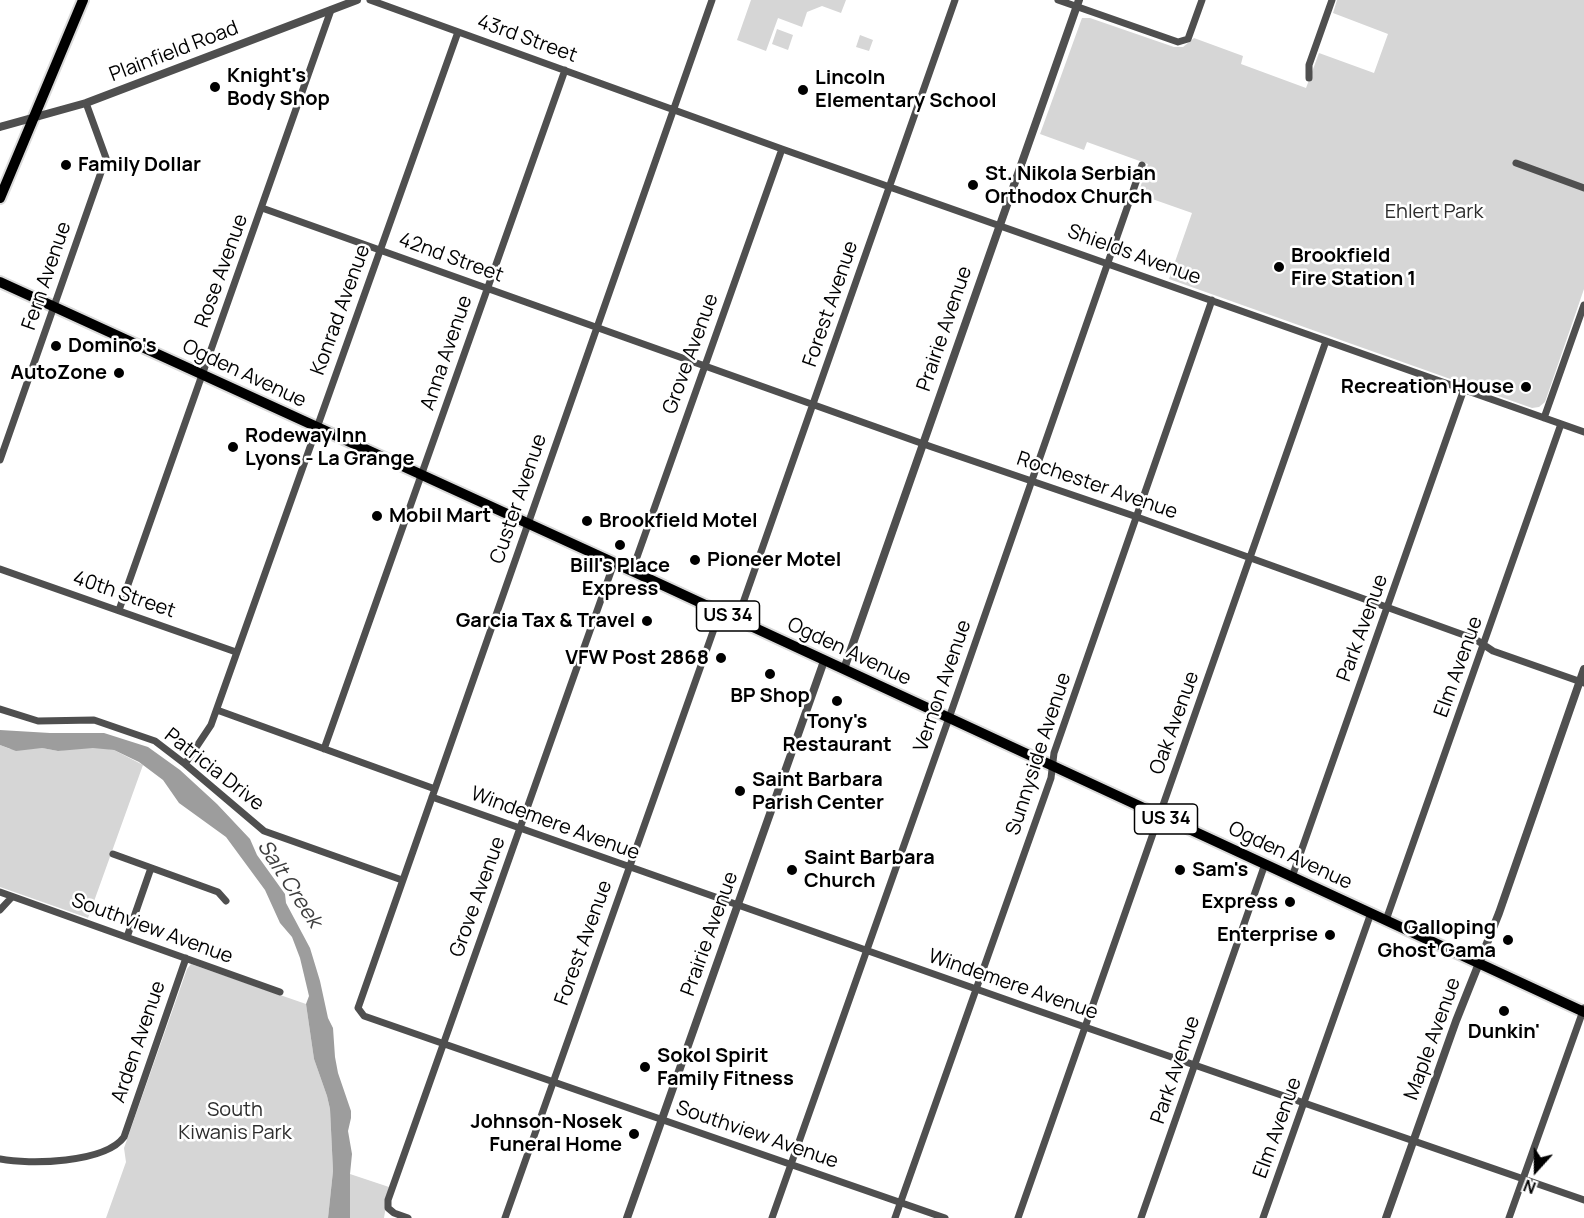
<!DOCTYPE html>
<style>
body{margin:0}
#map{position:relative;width:1584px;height:1218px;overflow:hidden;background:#fff;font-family:Manrope,sans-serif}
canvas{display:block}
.north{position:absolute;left:1506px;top:1140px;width:60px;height:60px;-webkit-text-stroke:4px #fff;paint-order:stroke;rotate:201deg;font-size:16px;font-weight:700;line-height:24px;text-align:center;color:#000}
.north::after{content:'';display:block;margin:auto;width:21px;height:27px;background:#000;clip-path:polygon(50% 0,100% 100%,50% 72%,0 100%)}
</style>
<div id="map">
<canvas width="1584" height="1218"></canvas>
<div class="north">N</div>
</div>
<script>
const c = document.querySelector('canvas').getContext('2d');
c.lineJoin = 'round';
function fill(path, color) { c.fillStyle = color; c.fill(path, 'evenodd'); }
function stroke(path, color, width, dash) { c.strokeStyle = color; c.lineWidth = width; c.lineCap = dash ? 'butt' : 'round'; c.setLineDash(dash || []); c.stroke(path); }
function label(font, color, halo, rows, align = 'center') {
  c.font = font + ' Manrope,sans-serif'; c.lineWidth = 5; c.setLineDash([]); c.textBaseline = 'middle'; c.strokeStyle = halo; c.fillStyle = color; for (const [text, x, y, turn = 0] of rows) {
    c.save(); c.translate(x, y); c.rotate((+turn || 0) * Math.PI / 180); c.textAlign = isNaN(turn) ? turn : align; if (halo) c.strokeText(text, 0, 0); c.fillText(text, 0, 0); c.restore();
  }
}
fill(new Path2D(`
 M751,0H846L841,13L822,6L807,12L802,27L778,18L766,51L737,40Z
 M1337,0H1584V289L1545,402L1539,407L1532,408L1169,279L1192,213L1138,194L1148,164L1087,142L1084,150L1040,134L1082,18H1090L1174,47H1183L1194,38L1243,56L1241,64L1306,88L1319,53L1374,73L1388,34L1333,13Z
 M777,29L793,35L788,50L772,44Z
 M860,35L873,40L869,51L856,47Z
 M0,745L10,749L42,748L58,751L75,748H103L114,750L143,765L88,918L0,887Z
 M191,964L306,1004L314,1059L327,1096L330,1109L333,1171L328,1218H106L126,1162L124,1148L187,969Z
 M350,1174L389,1187L384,1218H350Z`), '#d6d6d6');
fill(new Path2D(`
 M0,730L50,733H104L148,747L180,770L217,804L250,839L257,855L285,894L286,903L310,948L320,981L328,1018L333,1028L335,1057L338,1073L351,1111V1118L348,1131L352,1154L350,1174V1218H328L333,1171L330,1109L327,1096L314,1059L306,1004L309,996L300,958L292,937L280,923L265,890L226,837L179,803L163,780L139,762L114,750L93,748L58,751L42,748L16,751L0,745Z`), '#9d9d9d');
const primary = new Path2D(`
 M0,198L83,0
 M0,282L632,571L1584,1012`);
stroke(primary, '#dbdbdb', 14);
stroke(new Path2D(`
 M370,0L782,149L1584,432
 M712,0L358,1008L364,1016L945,1218
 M1058,0L1178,42L1188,39L1202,0
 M1309,78V65L1332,0
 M1516,163L1584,188
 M262,208L932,447L1137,517L1475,639L1493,651L1584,683
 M1544,418L1584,305
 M0,460L106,158L86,103
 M0,569L236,652
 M632,571L782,149
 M119,610L331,10
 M737,620L955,0
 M0,709L38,721L94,720L155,741L185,764L264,831L402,880
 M217,710L435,789
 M324,749L565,70
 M185,764L211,725L458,32
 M432,797L1030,1008L1584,1200
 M113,854L218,892L226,901
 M1292,877L1464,389
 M0,892L280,992
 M0,910L12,897
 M1386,920L1561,424
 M127,937L151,868
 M0,1159C29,1165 105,1163 124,1137L186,958
 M408,1218L394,1213L388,1208V1200L614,563
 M505,1218L720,612
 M772,1218L949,718L1142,165
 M895,1218L1051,778L1054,753L1212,300
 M1018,1218L1326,341
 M1141,1218L1265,864
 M1263,1218L1371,913
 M1509,1218L1584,1008`), '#4f4f4f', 7);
stroke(new Path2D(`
 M0,127L86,103L357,0
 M844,669L1079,0
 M627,1218L824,661
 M1386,1218L1456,1021L1499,913L1584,669`), '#4f4f4f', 8);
stroke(primary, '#000', 10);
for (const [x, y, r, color] of [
 [215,87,6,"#000"],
 [803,90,6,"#000"],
 [66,165,6,"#000"],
 [973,185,6,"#000"],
 [1279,267,6,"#000"],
 [56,346,6,"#000"],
 [119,373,6,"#000"],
 [1526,387,6,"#000"],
 [233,447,6,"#000"],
 [377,516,6,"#000"],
 [587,521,6,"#000"],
 [620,545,6,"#000"],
 [695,560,6,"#000"],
 [647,621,6,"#000"],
 [721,658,6,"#000"],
 [770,674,6,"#000"],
 [837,701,6,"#000"],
 [740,791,6,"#000"],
 [792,870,6,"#000"],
 [1180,870,6,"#000"],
 [1290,902,6,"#000"],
 [1330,935,6,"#000"],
 [1508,940,6,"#000"],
 [1504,1011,6,"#000"],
 [645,1067,6,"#000"],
 [634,1134,6,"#000"]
]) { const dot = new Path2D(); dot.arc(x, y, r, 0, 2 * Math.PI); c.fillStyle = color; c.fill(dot); stroke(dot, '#fff', 2); }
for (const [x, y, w] of [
 [728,616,63],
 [1166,819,63]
]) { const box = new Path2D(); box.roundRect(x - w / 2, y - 15, w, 30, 4.5); c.fillStyle = '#fff'; c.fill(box); stroke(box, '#000', 1.5); }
label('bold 18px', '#000', null, [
 ["US 34",728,616],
 ["US 34",1166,819]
]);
label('20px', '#000', '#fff', [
 ["43rd Street",527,39,20],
 ["Plainfield Road",174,52,-21],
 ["Shields Avenue",1134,255,20],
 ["42nd Street",451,258,20],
 ["Rose Avenue",222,271,-70],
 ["Fern Avenue",47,276,-71],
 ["Forest Avenue",831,304,-71],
 ["Konrad Avenue",341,310,-70],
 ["Prairie Avenue",945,329,-71],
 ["Anna Avenue",447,353,-71],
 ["Grove Avenue",691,354,-70],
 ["Ogden Avenue",244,374,25],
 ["Rochester Avenue",1097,486,19],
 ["Custer Avenue",519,499,-71],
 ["40th Street",124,595,19],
 ["Park Avenue",1363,628,-70],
 ["Ogden Avenue",849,652,25],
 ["Elm Avenue",1459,667,-70],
 ["Vernon Avenue",943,686,-71],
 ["Oak Avenue",1175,723,-70],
 ["Sunnyside Avenue",1039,754,-72],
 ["Patricia Drive",214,770,38],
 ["Windemere Avenue",555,824,20],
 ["Ogden Avenue",1290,856,25],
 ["Grove Avenue",478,897,-70],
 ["Southview Avenue",152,929,20],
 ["Prairie Avenue",710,934,-70],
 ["Forest Avenue",584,943,-70],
 ["Windemere Avenue",1013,985,19],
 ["Maple Avenue",1433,1039,-70],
 ["Arden Avenue",139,1042,-71],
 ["Park Avenue",1176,1070,-71],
 ["Elm Avenue",1278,1128,-70],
 ["Southview Avenue",757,1135,19]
]);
label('bold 20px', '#000', '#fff', [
 ["Knight's",227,76],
 ["Body Shop",227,99],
 ["Lincoln",815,78],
 ["Elementary School",815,101],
 ["Family Dollar",78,165],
 ["St. Nikola Serbian",985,174],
 ["Orthodox Church",985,197],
 ["Brookfield",1291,256],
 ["Fire Station 1",1291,279],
 ["Domino's",68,346],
 ["AutoZone",107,373,"right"],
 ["Recreation House",1514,387,"right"],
 ["Rodeway Inn",245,436],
 ["Lyons - La Grange",245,459],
 ["Mobil Mart",389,516],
 ["Brookfield Motel",599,521],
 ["Pioneer Motel",707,560],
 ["Bill's Place",620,566,"center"],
 ["Express",620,589,"center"],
 ["Garcia Tax & Travel",635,621,"right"],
 ["VFW Post 2868",709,658,"right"],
 ["BP Shop",770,696,"center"],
 ["Tony's",837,722,"center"],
 ["Restaurant",837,745,"center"],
 ["Saint Barbara",752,780],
 ["Parish Center",752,803],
 ["Saint Barbara",804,858],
 ["Church",804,881],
 ["Sam's",1192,870],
 ["Express",1278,902,"right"],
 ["Galloping",1496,928,"right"],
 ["Ghost Gama",1496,951,"right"],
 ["Enterprise",1318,935,"right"],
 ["Dunkin'",1504,1032,"center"],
 ["Sokol Spirit",657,1056],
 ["Family Fitness",657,1079],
 ["Johnson-Nosek",622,1122,"right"],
 ["Funeral Home",622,1145,"right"]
], 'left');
label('20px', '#2d2d2d', '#fff', [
 ["Ehlert Park",1434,212],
 ["South",235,1110],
 ["Kiwanis Park",235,1133]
]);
label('italic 21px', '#3e3e3e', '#fff', [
 ["Salt Creek",289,884,57]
]);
</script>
